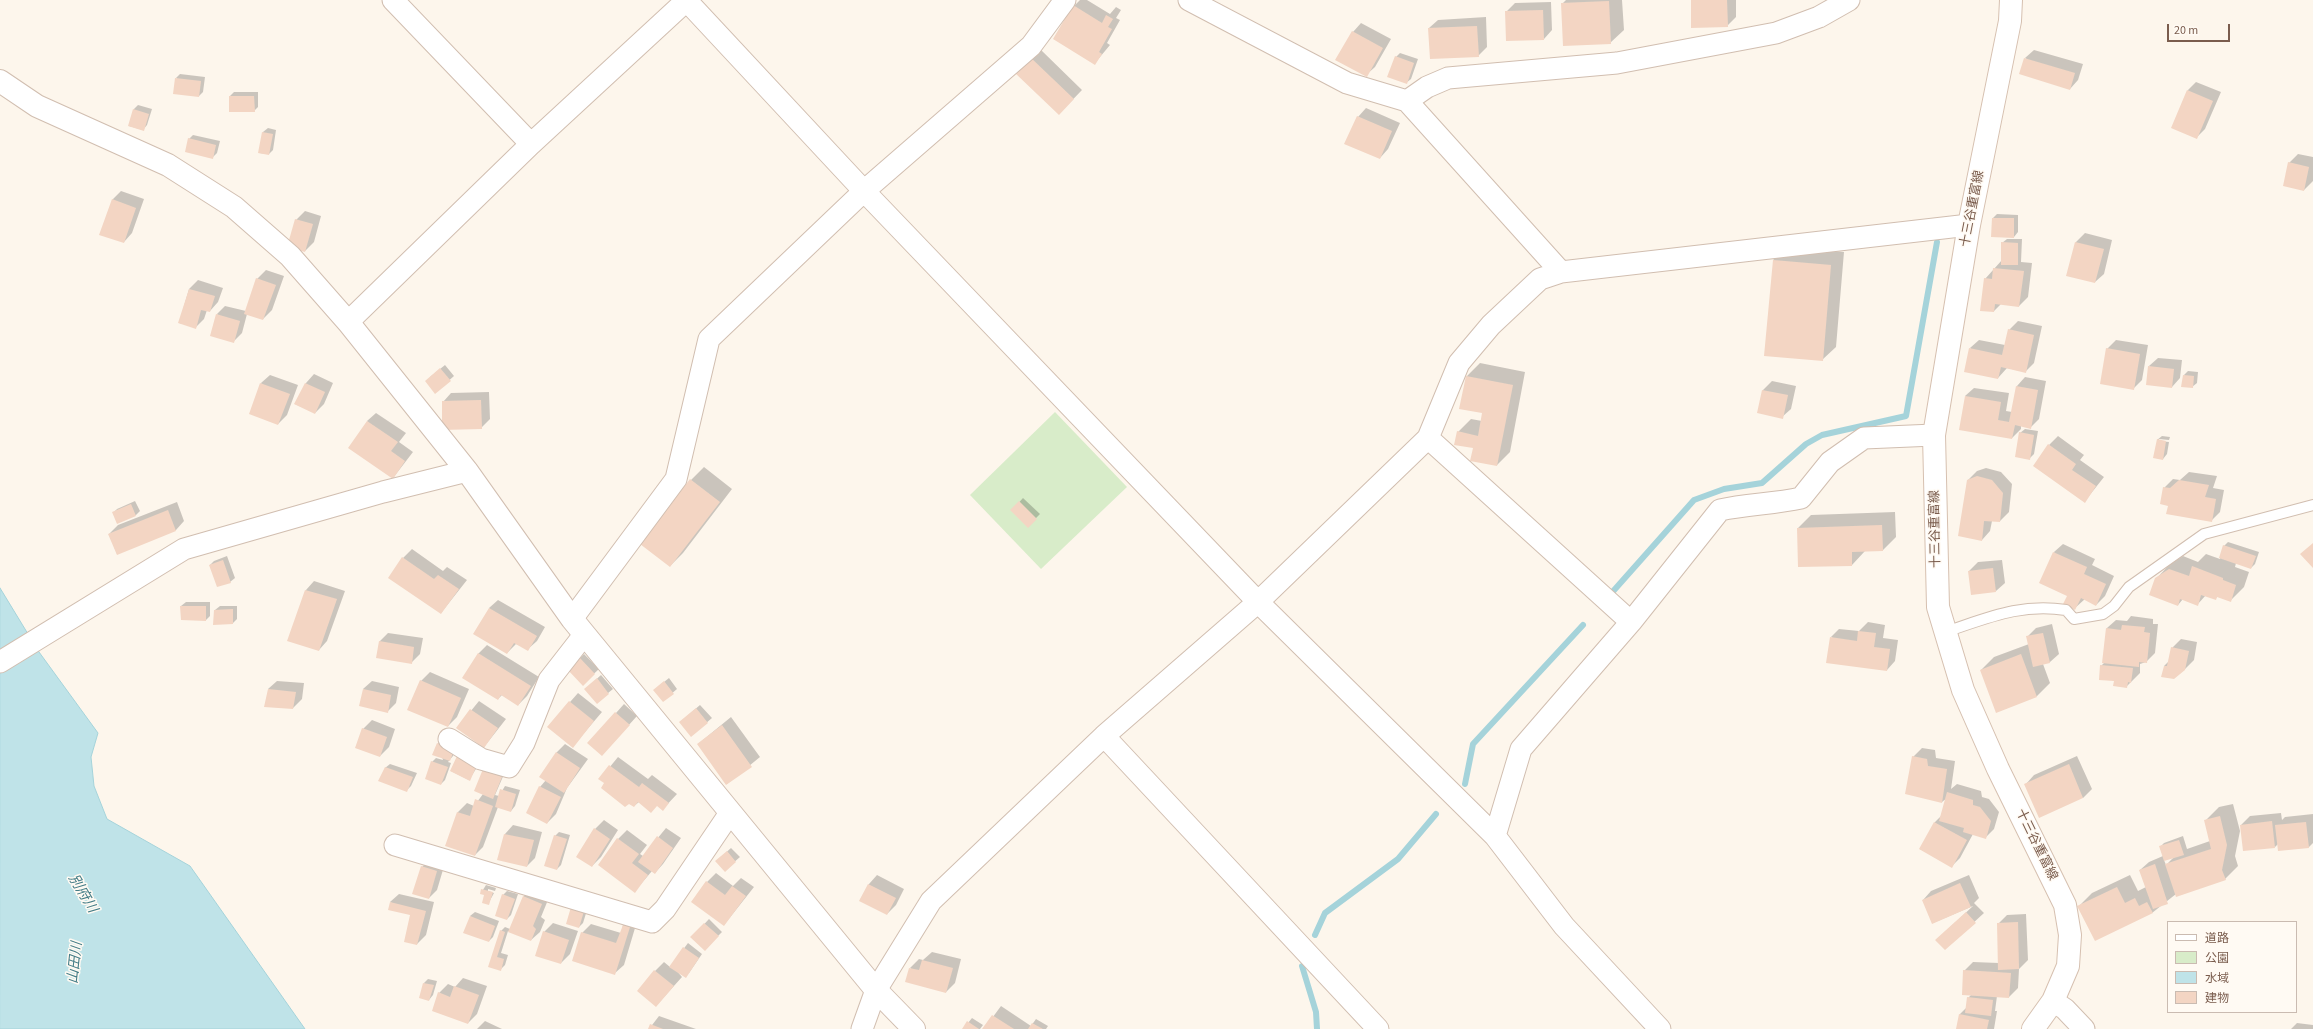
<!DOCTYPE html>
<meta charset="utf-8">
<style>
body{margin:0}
#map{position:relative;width:2313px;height:1029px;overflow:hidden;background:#fdf6ec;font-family:"Source Sans 3","Noto Sans JP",sans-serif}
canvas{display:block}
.legend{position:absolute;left:2167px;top:921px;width:130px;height:92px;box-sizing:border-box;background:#fffaf3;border:1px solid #cabbb1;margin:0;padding:5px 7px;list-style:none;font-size:12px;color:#7a5c4d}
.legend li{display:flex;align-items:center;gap:8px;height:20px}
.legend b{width:20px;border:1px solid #cabbb1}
.scale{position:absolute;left:2167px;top:24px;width:63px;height:18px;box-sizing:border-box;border:2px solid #7a5c4d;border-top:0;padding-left:5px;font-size:12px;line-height:14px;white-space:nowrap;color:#7a5c4d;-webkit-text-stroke:3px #fffaf3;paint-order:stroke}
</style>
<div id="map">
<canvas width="2313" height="1029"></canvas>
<ul class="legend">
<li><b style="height:5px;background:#fff"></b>道路</li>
<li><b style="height:11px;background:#d8ecc9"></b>公園</li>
<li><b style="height:11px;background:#bfe3e8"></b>水域</li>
<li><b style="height:11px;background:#f3d5c3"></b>建物</li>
</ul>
<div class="scale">20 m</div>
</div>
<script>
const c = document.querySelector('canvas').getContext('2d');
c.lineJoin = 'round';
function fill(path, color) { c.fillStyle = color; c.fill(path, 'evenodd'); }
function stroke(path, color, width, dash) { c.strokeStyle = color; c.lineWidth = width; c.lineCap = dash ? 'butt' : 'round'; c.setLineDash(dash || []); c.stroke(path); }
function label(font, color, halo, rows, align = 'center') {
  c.font = font + ' "Source Sans 3","Noto Sans JP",sans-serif'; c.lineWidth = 3; c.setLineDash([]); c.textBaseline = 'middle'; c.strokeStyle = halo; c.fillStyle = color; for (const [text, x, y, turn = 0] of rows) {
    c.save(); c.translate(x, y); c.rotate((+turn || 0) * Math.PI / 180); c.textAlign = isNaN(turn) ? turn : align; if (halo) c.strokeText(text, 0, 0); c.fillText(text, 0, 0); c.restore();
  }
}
fill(new Path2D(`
 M1055,412L1127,487L1041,569L970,495Z`), '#d8ecc9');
const water = new Path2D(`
 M0,588L39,652L98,733L91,757L94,786L107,819L190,866L305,1029H0Z`);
fill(water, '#bfe3e8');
stroke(water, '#a5d3da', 1);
fill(new Path2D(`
 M1080,0H1087L1110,14L1116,7L1121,10L1116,18L1120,20L1107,43L1110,45L1095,63L1074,6Z
 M1566,0H1622L1624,30L1610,43L1562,4Z
 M1692,0H1736V17L1727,26Z
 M1551,2L1552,30L1544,39L1506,12L1515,3Z
 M1486,17L1487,47L1478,56L1429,28L1438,20Z
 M1361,23L1391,39L1375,67L1366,75L1353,32Z
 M1040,49L1082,90L1059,114L1016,73Z
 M2034,50L2083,64L2078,80L2070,89L2025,58Z
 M1400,53L1418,59L1411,79L1406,83L1396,57Z
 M180,74L205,77L203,92L199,96L176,78Z
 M2196,82L2221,92L2205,129L2196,138L2188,90Z
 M234,92H258V107L254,111L230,96Z
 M138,105L152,109L147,125L143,130L129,126L134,109Z
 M1366,108L1400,123L1388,149L1380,158L1358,117Z
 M268,128L276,130L273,150L269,154L259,153L263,132Z
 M193,135L220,141L217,153L213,157L189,139Z
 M2298,154L2313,157V181L2304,190L2289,163Z
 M121,191L144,199L132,233L124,242L112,200Z
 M305,211L321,216L314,242L305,251L296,220Z
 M1997,214L2018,215V232L2014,237L1993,218Z
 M2085,233L2112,240L2104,274L2095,282L2068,275L2076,242Z
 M2007,239H2022L2021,262L2032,263L2028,297L2019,306L2001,304L1994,311L1985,279L2002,260V243Z
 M1787,247L1844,252L1836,347L1822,360L1773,260Z
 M266,270L284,276L272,310L263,319L247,314L242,333L233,342L217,314L225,306L246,311L257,279Z
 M198,280L223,288L218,302L210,311L207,310L204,319L196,327L179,323L189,289Z
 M2018,321L2042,326L2034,363L2025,372L2007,368L1998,378L1970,348L1979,340L2005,345L2009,330Z
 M2116,340L2148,345L2142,380L2133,389L2107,349Z
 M2158,358L2182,360L2180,378L2172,387L2149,366Z
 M1480,363L1525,372L1510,452L1497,465L1458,432L1471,419L1482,421L1484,412L1461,408L1467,376Z
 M445,365L454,376L436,392L430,377Z
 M2188,371L2198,372L2197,383L2192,387L2184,375Z
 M314,374L333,383L324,404L315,413L295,404L306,383Z
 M270,375L298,385L287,415L278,424L261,383Z
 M2025,377L2046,381L2039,419L2031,427L2021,426V429L2012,438L1965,396L1974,388L2009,393L2006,411L2012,412L2017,386Z
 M1772,381L1796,386L1791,409L1782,417L1758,412L1763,390Z
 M489,392L490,419L481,428L443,402L451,393Z
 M376,413L406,433L399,442L413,452L393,478L367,421Z
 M2025,429L2038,431L2034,454L2030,458L2020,433Z
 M2058,436L2084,455L2080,460L2104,477L2085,501L2049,445Z
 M2162,436L2170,437L2169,440L2159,439V441L2169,442L2167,454L2163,459L2157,440Z
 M704,467L732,489L683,553L670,566L691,480Z
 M1986,468L2001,472L2012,484L2009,512L2000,521H1992L1990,531L1982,540L1968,480L1977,471Z
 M2189,472L2217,476L2213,488L2224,490L2220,512L2211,521L2169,505L2164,488L2173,479L2180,480Z
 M1023,498L1040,514L1028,526L1012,510Z
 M135,501L140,511L136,515L113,513L117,509Z
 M177,502L184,521L176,530L117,554L109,534L118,525Z
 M1895,512L1896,537L1883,550L1865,551L1852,565L1799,566L1798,528L1811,515Z
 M2228,542L2259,552L2255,564L2251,568L2236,563L2235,567L2249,572L2244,587L2230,601L2218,596L2215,599L2206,595L2197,605L2183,599L2178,605L2156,579L2169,565L2183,556L2198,562L2206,554L2220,559L2224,546Z
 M2063,544L2095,559L2092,565L2114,576L2105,596L2096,605L2085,599L2075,608L2068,595L2054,552Z
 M412,549L443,571L447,567L467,580L441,613L403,558Z
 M227,556L235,578L230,582L210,565L214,561Z
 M2002,560L2005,583L1996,591L1969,571L1978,562Z
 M314,581L345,591L327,641L319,650L306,590Z
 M498,600L545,627L537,641L528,649L516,644L507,653L489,608Z
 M186,602H210V616L206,620L182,619L181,606Z
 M220,606H237V619L233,623L215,610Z
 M2131,616L2153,619V624H2158L2155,653L2146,662L2140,664V673L2127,686L2115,680L2101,666L2105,662L2107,628L2116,620L2127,621Z
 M1868,622L1885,625L1883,638L1898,640L1895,661L1887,670L1831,637L1839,629L1859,631Z
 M2052,624L2059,654L2050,662L2043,664L2050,683L2037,696L1997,712L1981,670L1994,657L2029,644L2027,637L2036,628Z
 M388,633L423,638L420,654L411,663L379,642Z
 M2181,639L2197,642L2194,660L2185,669L2164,666L2169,661L2172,648Z
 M487,645L539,677L527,696L518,705L502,695L498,699L478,654Z
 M584,654L599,669L583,684L569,669Z
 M430,672L469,689L457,717L448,726L421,681Z
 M601,675L613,689L597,702L590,685Z
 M669,678L677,689L663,701L659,686Z
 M277,681L304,683L302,699L293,708L268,689Z
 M372,681L399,687L396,703L387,712L363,689Z
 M578,693L602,712L573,746L548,727Z
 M479,701L506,719L484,747L457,728Z
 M624,704L637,716L610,746L616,713Z
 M700,705L712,718L691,736L680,722Z
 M731,717L760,757L727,784L698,744Z
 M372,720L395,729L389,747L380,756L363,729Z
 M442,739L458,745L453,756L448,762L451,763L445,780L441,784L432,762L436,758L443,760L438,744Z
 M565,744L588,759L567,788L556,814L547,823L540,787L546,780L556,753Z
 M1922,748L1935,750L1936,758L1955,761L1951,789L1957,784L1981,791L1982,797L1989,799L1999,812L1994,829L1985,838L1973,834L1960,858L1952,866L1920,849L1935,822L1942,815L1947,798L1942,802L1906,793L1913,757Z
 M2077,756L2092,789L2083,798L2026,784L2034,775Z
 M618,757L648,779L652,775L677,794L663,809L657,805L639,802L634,806L600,779Z
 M481,761L469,780L451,771Z
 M390,764L417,773L411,786L407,790L385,768Z
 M488,766L505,772L495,795L499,796L505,786L520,790L515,806L511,811L498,807L483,847L475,855L446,845L458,812L467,803L474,806L483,794Z
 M2233,804L2240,831L2235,856L2238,866L2225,879L2176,894L2152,913L2079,906L2092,893L2130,875L2138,891L2146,887L2140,870L2149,862L2163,856L2160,847L2164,843L2183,836L2187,849L2210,841L2206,820L2219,807ZM2174,857L2166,865L2164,860Z
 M2281,813L2282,820L2285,817L2313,814V843L2309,847L2278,844L2275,847L2241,825L2250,816Z
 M604,820L618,830L601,857L592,866L595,829Z
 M513,825L542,832L535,858L527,866L498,859L505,834Z
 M666,828L681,838L663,864L655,873L652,871L635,891L618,839L627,830L647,845L640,854L643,856Z
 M559,832L570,835L561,865L557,869L555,836Z
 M731,848L740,857L725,870L721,857Z
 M431,858L445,863L437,890L429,898L422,867Z
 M716,873L733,886L741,878L754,887L724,925L707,882Z
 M877,875L904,889L896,905L887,914L860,900L869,884Z
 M1969,875L1979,898L1974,903L1984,913L1945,949L1946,931L1973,906L1933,923L1923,900L1931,891Z
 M486,885L496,888L495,891L488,889V891L494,893L488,904L485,894L481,893Z
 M532,888L550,895L541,917L545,920L540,932L531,940L508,931L501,953L508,955L505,965L501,969L489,966L501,931L505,927L510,929L524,896Z
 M507,891L518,894L511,915L507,919L503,895Z
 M399,894L434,902L426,935L417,944L411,914L390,902Z
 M588,907L583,923L579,927L572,908Z
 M475,912L499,921L493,937L489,941L470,916Z
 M2026,914L2028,960L2019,969L2018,988L2009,997L1997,996L1995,1011H1997L1994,1029H1957L1960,1014L1967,1007L1968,998L1971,995L1964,971L1973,962L1999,963L1998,924L2007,915Z
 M632,916L638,918L624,965L615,973L582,933L591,924L621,933L623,925Z
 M709,919L722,932L705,949L692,937Z
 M553,923L578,931L570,954L561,963L544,932Z
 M688,943L702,954L689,973L676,970L682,977L656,1006L655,971L664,962L670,967Z
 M932,952L961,959L955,983L946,992L910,968L919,959L923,960Z
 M463,978L487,986L477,1014L468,1023L439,993L448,984L455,987Z
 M428,979L437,981L433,995L429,1000L424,983Z
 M1001,1006L1031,1026L1036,1019L1048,1026L1046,1029H984Z
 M659,1016L696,1029H649Z
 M972,1018L983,1025L980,1029H963Z
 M485,1021L502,1029H477Z
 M2297,1023L2313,1025V1029H2291Z`), '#0003');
stroke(new Path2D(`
 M1608,597L1694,500L1724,489L1762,483L1806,444L1822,435L1906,416L1937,242
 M1465,784L1473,744L1583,625
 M1315,935L1325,913L1398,859L1436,814
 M1302,966L1316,1012L1317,1029`), '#a5d3da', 6);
fill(new Path2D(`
 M1691,0H1727L1728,27L1691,28Z
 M1609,1L1611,44L1563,46L1561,3Z
 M1073,5L1102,23L1106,15L1113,19L1108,27L1112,29L1099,52L1102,54L1095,65L1053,39Z
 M1543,10L1544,40L1506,41L1505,11Z
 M1477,26L1479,57L1430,59L1428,28Z
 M1352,31L1383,48L1367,77L1335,60Z
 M1395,56L1414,63L1407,84L1387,77Z
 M1030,57L1074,99L1059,115L1015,73Z
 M2024,58L2075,73L2070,90L2019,74Z
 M175,78L201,81L199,97L173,94Z
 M2187,90L2213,101L2197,139L2171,128Z
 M229,96H254L255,112H229Z
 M133,109L149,114L144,131L128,126Z
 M1357,116L1392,131L1380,159L1344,144Z
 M262,132L273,134L269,155L258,153Z
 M188,138L216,145L213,159L185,152Z
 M2288,162L2309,167L2304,191L2283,186Z
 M112,199L136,208L124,243L99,235Z
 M1992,218H2014V238L1991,237Z
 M295,219L313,224L305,252L287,247Z
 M2001,242L2018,243V265H2001Z
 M2075,242L2104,249L2095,283L2066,276Z
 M1773,260L1831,265L1823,361L1764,356Z
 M1993,268L2024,271L2019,307L1995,304L1994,312L1980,311L1984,278L1992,279Z
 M256,278L276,285L263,320L244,314Z
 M189,289L215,296L210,312L201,310L196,329L178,323Z
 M216,314L240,321L234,343L210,336Z
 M2008,329L2034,335L2026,373L2001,367L1998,379L1964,372L1969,348L2002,355Z
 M2106,348L2140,354L2134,390L2100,384Z
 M2148,366L2174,369L2172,388L2146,385Z
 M440,368L451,381L435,394L425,381Z
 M2183,375L2194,376L2193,388L2181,387Z
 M1466,376L1513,385L1497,466L1470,461L1473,448L1454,445L1457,431L1478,436L1482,413L1459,409Z
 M260,383L290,394L278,425L249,414Z
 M305,383L325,392L315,414L294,404Z
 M2016,386L2038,390L2031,429L2015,425L2012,439L1959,430L1965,396L2001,402L1998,420L2009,422Z
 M1762,390L1788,395L1783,419L1757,413Z
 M481,400L482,429L442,430V401Z
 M367,421L398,442L391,451L405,461L393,479L348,448Z
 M2019,432L2034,435L2030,460L2015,457Z
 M2157,439L2166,441L2163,460L2153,458Z
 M2048,444L2076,464L2072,470L2096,486L2085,503L2033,466Z
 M1977,476L1992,480L2003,493L2000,522L1984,521L1982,541L1958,536L1967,480Z
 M690,479L720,502L670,567L640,544Z
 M2179,480L2209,485L2205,497L2216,499L2212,522L2166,514L2168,506L2160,504L2163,487L2170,488Z
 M1019,501L1037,519L1028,528L1010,510Z
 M131,504L136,516L117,524L112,512Z
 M168,510L176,531L117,555L108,534Z
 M1882,525L1883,551L1852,552V566L1798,567L1797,528Z
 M2313,543V568L2300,554Z
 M2223,545L2256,556L2251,569L2219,558Z
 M2053,552L2087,567L2084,574L2106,584L2096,606L2081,598L2075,610L2063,604L2067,596L2039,583Z
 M402,557L434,579L438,575L459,589L441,614L388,578Z
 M223,560L231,583L217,587L209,565Z
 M2192,566L2223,578V580L2236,585L2231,602L2217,597L2216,600L2201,595L2198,606L2180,599L2178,606L2149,595L2155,578L2169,569L2189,576Z
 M1993,568L1996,592L1971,595L1968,571Z
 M305,590L337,599L319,651L287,641Z
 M180,606H206V621L181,620Z
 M489,608L537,636L528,651L514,643L507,654L473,634Z
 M233,609V624L213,625L214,610Z
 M2122,625L2145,627L2144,632L2150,633L2147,663L2139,662V667L2102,663L2106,628L2121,630Z
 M1858,631L1876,633L1874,647L1890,649L1887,671L1826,663L1830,637L1857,641Z
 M2043,633L2050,663L2033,667L2026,636Z
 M379,641L414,647L412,664L376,658Z
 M2171,647L2189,651L2185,670L2174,679L2161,677L2164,666H2167Z
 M478,653L531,686L518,706L501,695L498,700L462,678Z
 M2021,654L2037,697L1996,713L1980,670Z
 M579,657L595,674L583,686L567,669Z
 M2100,665L2133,668L2131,683L2128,682L2127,688L2113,686L2114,681L2099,680Z
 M597,678L609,694L597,704L584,689Z
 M420,680L461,698L448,727L407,710Z
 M664,681L674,694L663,702L653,690Z
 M268,689L296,692L293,709L264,707Z
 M363,689L391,695L388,713L359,706Z
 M569,701L594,721L573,748L547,727Z
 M696,708L708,723L691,737L679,722Z
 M470,709L498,728L484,748L456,728Z
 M615,712L630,725L602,756L587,743Z
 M722,725L752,767L726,785L697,744Z
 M362,728L387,737L380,757L355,748Z
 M437,743L454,750L450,761L432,755Z
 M556,752L580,768L564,793L539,777Z
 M457,756L477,765L470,781L450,771Z
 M1912,756L1927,759L1928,766L1947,769L1942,803L1905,794Z
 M431,761L448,767L441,785L425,779Z
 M2069,764L2083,798L2039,818L2024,784Z
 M609,765L639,787L642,783L669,803L663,811L657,806L651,813L638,802L634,807L629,804L625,807L601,788L604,783L598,779Z
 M385,767L413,777L407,792L378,781Z
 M483,769L502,777L493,799L474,791Z
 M539,786L561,797L547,824L526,813Z
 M500,789L516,794L511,812L495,807Z
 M1947,792L1973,800V805L1980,807L1991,821L1986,839L1963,832L1964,828L1939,821Z
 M475,799L493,806L475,856L445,846L457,812L470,816Z
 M2220,816L2227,845L2222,870L2226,880L2176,897L2165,864L2211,849L2204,820Z
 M2272,821L2275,848L2243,851L2240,825Z
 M1934,822L1967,840L1952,868L1919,849Z
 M2306,822L2309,848L2278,851L2275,825Z
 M594,828L610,839L592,867L576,857Z
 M504,834L534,840L527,867L497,860Z
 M554,835L567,839L557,870L544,866Z
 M657,836L673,848L655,874L638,862Z
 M617,838L639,854L632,863L648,875L635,893L598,865Z
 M2179,840L2184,855L2164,861L2159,846Z
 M727,851L736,862L725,872L715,861Z
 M2155,864L2168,904L2153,909L2139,870Z
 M421,866L437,871L429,899L412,894Z
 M706,881L725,895L732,886L746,896L724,926L691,902Z
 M1960,883L1971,907L1932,924L1922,900Z
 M868,884L896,898L887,915L859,901Z
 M2117,887L2125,903L2135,898L2139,906L2147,902L2153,913L2095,941L2077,906Z
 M481,889L493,892L489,905L482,903L484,895L480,894Z
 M502,894L515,899L507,920L495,916Z
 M523,896L542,904L533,926L536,929L531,941L508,932Z
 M390,902L426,911L417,945L404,942L410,915L388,910Z
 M571,907L584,911L579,928L566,924Z
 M1966,912L1976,923L1945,950L1935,940Z
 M470,916L495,926L489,942L463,933Z
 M2018,922L2019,969L1998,970L1997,923Z
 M704,923L719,936L705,951L690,937Z
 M623,925L630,927L615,975L572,961L581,932L616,943Z
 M500,930L505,932L497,957L504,959L501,971L488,967Z
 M543,931L569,940L561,964L535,956Z
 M683,947L699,958L686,978L669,967Z
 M922,960L953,968L946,993L905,982L909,968L919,970Z
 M654,970L674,986L656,1007L637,991Z
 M1963,970L2011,973L2009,998L1962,995Z
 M423,983L434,985L429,1001L419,998Z
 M454,986L479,995L468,1024L432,1011L438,992L450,997Z
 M1967,997L1993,1000L1991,1016L1965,1013Z
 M1959,1014L1989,1020L1987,1029H1956Z
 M992,1015L1014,1029H982Z
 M967,1021L979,1029H962Z
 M1032,1023L1043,1029H1028Z
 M650,1024L663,1029H648Z`), '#f3d5c3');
const service = new Path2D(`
 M1945,632C1988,618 2020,603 2066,610L2074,619L2103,614L2114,606L2129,587L2204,534L2313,505`);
const minor = new Path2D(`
 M393,0L531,144
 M686,0L864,191L1258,602L1104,736L931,901L876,990L862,1029
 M1189,0L1347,83L1407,101L1561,272
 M1407,101L1427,87L1448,78L1617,63L1776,33L1819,17L1849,0
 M348,322L531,144L687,0
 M1428,438L1631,622
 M572,619L676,479L709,339L864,191L1031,46L1065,0
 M0,662L184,549L383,492L467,471
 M1104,736L1378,1029
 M449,739L481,759L509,767L524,743L549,680L584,635
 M1495,836L1521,749L1631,622L1720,510C1747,504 1774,504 1801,498L1830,462L1864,438L1934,435
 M395,845L652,922L665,909L730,813
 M2053,1001L2065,1009L2084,1029
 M1660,1029L1564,926L1495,836L1258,602L1428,438L1459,363L1491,325L1540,279L1561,272L1969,225`);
const tertiary = new Path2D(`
 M0,81L37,106L168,165L234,207L290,256L348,322L467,471L572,619L876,990L914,1029`);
const secondary = new Path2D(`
 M2011,0L2010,21L1969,225L1934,435L1938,607L1963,690L1998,769L2065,905L2070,935L2068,966L2053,1001L2033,1029`);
stroke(service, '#d1beb0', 12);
stroke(minor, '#d1beb0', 23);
stroke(tertiary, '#d1beb0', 24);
stroke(secondary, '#d6c0b0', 24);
stroke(service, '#fff', 10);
stroke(minor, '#fff', 21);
stroke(tertiary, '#fff', 22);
stroke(secondary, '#fff', 22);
label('13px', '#7a5c4d', '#fffaf3', [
 ["十三谷重富線",1973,209,-79],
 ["十三谷重富線",1936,529,-91],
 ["十三谷重富線",2036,845,64]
]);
label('italic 14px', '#437c86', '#fffaf3', [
 ["別府川",82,894,59],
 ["山田川",76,963,-84]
]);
</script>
